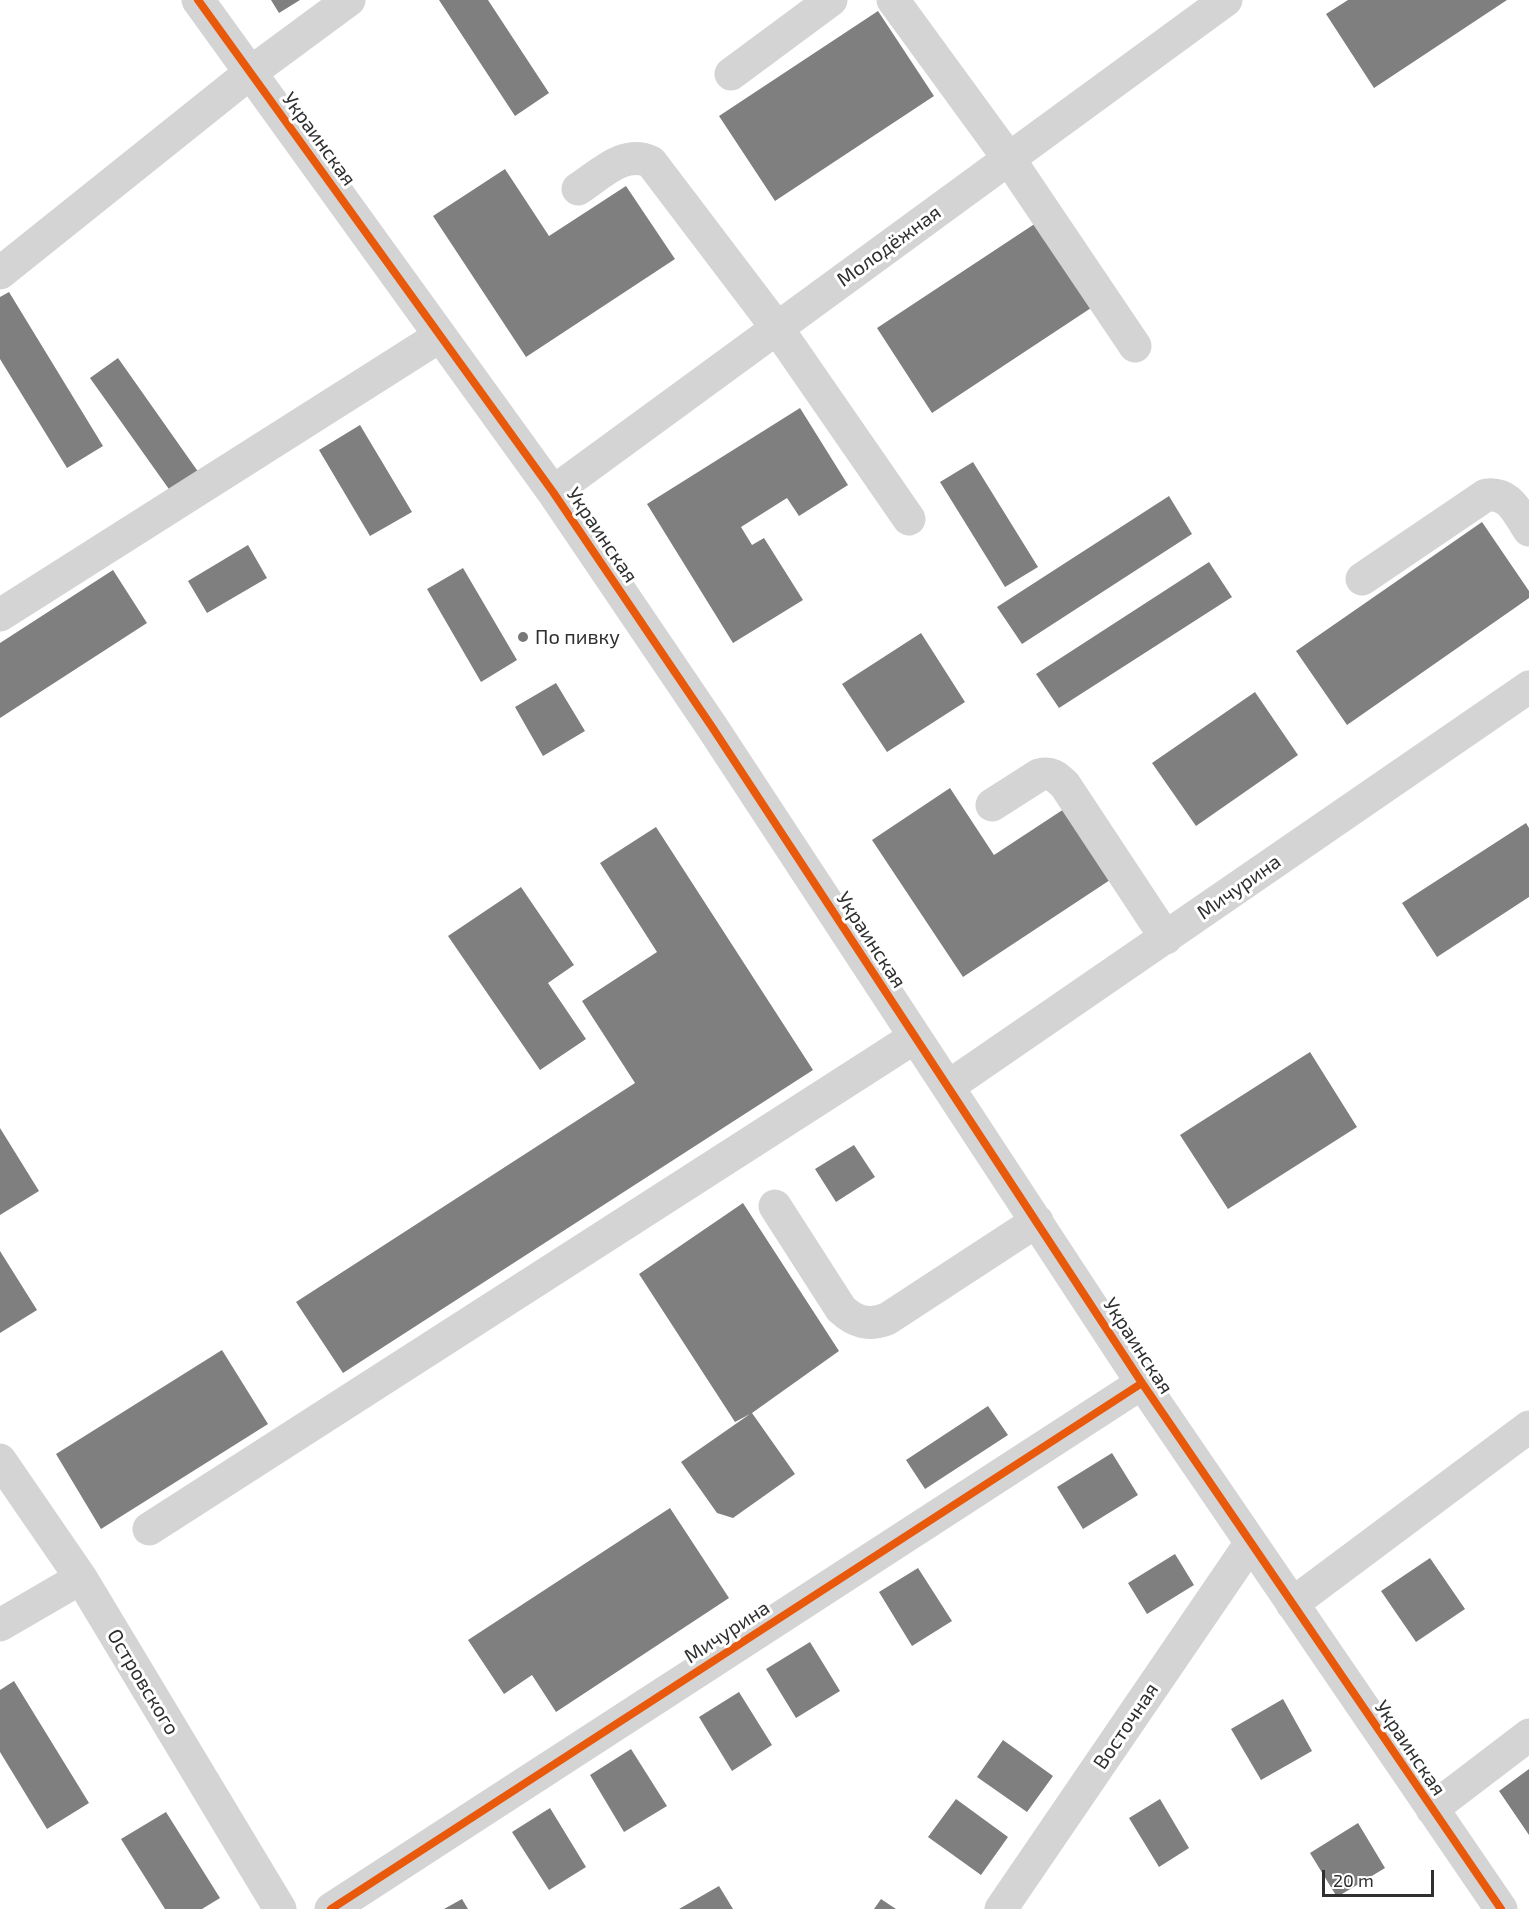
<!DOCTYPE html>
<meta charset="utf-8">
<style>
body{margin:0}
#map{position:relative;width:1529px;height:1909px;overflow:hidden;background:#fff;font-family:"Exo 2",sans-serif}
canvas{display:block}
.scale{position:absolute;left:1322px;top:1870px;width:112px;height:27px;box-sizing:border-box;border:3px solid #2f2f2f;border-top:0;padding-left:8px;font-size:18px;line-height:21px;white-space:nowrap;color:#2f2f2f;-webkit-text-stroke:4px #fff;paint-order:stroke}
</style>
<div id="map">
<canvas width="1529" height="1909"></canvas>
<div class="scale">20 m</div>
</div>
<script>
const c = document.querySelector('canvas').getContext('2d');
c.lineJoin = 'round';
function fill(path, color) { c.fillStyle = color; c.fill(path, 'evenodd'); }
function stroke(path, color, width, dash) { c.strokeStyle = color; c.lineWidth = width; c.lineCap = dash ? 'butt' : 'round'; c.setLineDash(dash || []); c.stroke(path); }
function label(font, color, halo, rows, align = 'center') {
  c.font = font + ' "Exo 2",sans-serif'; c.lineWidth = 6; c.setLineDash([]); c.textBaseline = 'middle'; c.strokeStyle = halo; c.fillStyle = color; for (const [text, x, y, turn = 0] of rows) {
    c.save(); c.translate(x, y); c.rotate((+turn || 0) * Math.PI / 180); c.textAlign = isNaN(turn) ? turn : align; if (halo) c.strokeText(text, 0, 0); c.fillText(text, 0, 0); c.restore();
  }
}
fill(new Path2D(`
 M271,0H300L279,13Z
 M439,0H488L549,93L515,116Z
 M1348,0H1507L1374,88L1326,14Z
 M878,11L934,96L775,201L719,116Z
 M505,169L549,236L626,186L675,259L526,357L433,216Z
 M1036,223L1091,308L932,413L877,328Z
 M9,292L103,446L67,468L0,359V297Z
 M118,358L199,473L171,492L90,378Z
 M800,408L848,485L799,516L787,498L741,527L752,545L764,538L803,600L733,643L647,504Z
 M360,425L412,512L370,536L319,450Z
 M973,462L1038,567L1005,587L940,482Z
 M1169,496L1192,534L1022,644L997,607Z
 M1482,522L1529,591V598L1347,725L1296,651Z
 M248,545L267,578L207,613L188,581Z
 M1209,562L1232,597L1059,708L1036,674Z
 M463,568L517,660L481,682L427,589Z
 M113,570L147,623L0,718V643Z
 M921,633L965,702L887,752L842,684Z
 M556,683L585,731L543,756L515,707Z
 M1255,692L1298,755L1196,826L1152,763Z
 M950,788L994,855L1064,809L1110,880L963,977L872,840Z
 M1526,823L1529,828V897L1437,957L1402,903Z
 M656,827L813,1070L343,1373L296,1302L635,1083L582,1001L657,952L600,863Z
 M521,887L574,965L548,983L586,1039L540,1070L448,936Z
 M1310,1052L1357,1127L1228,1209L1180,1135Z
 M0,1128L39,1191L0,1215Z
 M854,1145L875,1177L836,1202L815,1169Z
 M743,1203L839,1351L752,1413L795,1474L733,1518L717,1513L681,1462L750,1414L735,1422L639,1274Z
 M0,1251L37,1310L0,1333Z
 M222,1350L268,1424L101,1529L56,1454Z
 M988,1406L1008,1435L925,1489L906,1460Z
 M1112,1453L1138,1495L1083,1529L1057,1487Z
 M670,1508L729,1598L556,1712L532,1675L504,1694L468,1640Z
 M1175,1554L1194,1585L1147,1614L1128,1583Z
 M1430,1558L1465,1609L1416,1642L1381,1591Z
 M918,1568L952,1621L912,1646L879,1592Z
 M810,1642L840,1691L796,1718L766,1669Z
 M14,1681L89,1803L47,1829L0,1752V1690Z
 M739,1692L772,1745L732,1771L699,1717Z
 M1283,1699L1312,1751L1261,1780L1231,1729Z
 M1003,1740L1053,1776L1027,1812L977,1777Z
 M631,1749L667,1806L624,1832L590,1775Z
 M1529,1769V1835L1499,1791Z
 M956,1799L1008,1837L981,1875L928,1837Z
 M1160,1799L1189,1848L1159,1867L1129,1818Z
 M550,1808L586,1867L549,1890L512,1832Z
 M166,1812L220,1898L202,1909H165L121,1839Z
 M1358,1823L1385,1868L1337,1897L1310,1853Z
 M719,1886L733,1909H679Z
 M462,1899L468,1909H444Z
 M881,1899L896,1909H874Z`), '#7f7f7f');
stroke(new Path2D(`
 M198,0L553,492L712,727L1142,1383L1501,1909
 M893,0L1009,159L1135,346
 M731,74L831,0
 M578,189C600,175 624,149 651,162L777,328L909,519
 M0,273L250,73L349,0
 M553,492L1226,0
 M1362,579L1486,495C1510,492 1517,512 1529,530
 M0,615L440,336
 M992,805L1039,775C1051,772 1056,776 1065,785L1166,938
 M949,1086L1529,687
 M775,1206L841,1309C855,1322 868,1326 887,1319L1037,1221
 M0,1460L81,1578L280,1909
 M149,1529L915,1037
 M1292,1604L1529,1427
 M0,1625L81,1578
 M1432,1809L1529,1735
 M331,1909L1142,1383
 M1001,1909L1250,1544`), '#d4d4d4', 33);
stroke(new Path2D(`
 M198,0L553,492L712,727L1142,1383L1501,1909
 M331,1909L1142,1383`), '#e8590c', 8);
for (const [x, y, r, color] of [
 [523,637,6,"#787878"]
]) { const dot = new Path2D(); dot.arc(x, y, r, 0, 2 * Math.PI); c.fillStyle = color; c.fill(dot); stroke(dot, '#fff', 2); }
label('20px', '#2f2f2f', '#fff', [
 ["Украинская",319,139,54],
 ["Молодёжная",889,246,-36],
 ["Украинская",602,535,56],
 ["Мичурина",1239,887,-35],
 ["Украинская",871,940,57],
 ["Украинская",1138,1346,57],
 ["Мичурина",727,1632,-33],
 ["Островского",143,1682,59],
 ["Восточная",1126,1726,-56],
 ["Украинская",1410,1748,56]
]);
label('20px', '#2f2f2f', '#fff', [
 ["По пивку",535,637]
], 'left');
</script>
